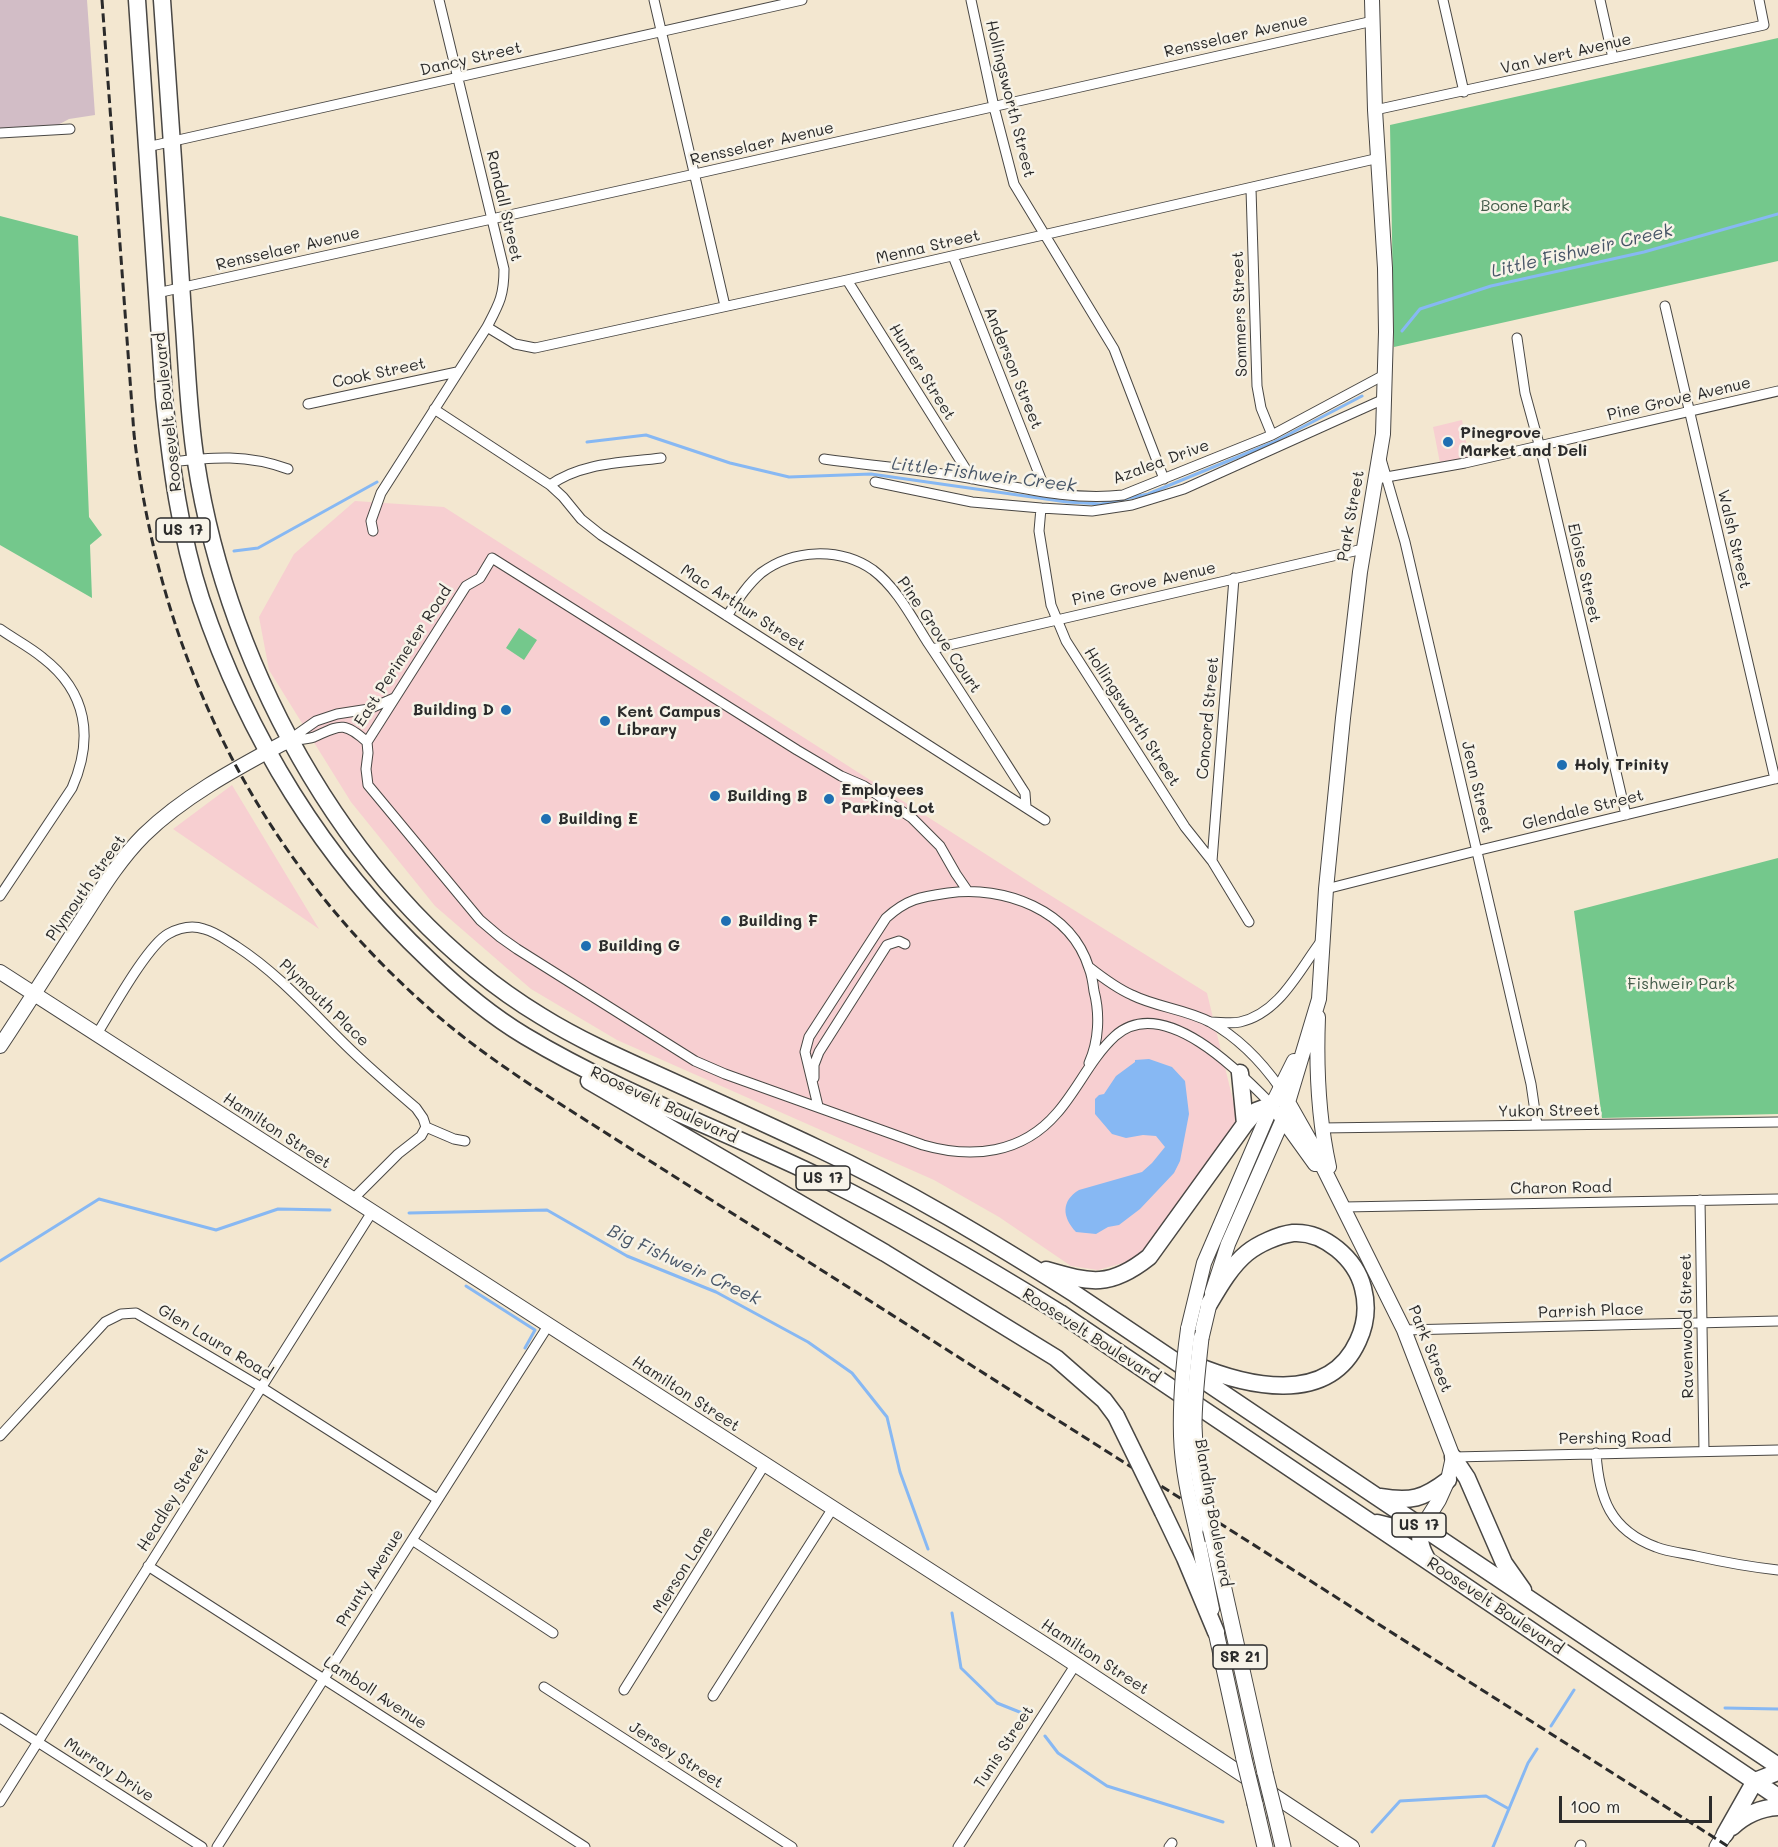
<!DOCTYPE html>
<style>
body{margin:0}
#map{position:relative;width:1778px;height:1847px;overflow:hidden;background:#f3e7d0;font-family:Mali,sans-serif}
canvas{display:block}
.scale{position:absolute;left:1559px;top:1796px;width:153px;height:27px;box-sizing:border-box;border:3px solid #2b2b2b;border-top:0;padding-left:8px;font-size:18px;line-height:21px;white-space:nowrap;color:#2b2b2b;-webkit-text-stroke:4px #f7f3e8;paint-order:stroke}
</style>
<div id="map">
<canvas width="1778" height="1847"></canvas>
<div class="scale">100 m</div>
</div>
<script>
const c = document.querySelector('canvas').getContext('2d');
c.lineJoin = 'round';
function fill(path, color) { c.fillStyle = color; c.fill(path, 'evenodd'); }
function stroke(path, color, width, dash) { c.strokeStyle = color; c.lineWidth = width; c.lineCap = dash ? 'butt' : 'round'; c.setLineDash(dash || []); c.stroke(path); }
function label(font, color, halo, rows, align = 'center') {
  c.font = font + ' Mali,sans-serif'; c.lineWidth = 5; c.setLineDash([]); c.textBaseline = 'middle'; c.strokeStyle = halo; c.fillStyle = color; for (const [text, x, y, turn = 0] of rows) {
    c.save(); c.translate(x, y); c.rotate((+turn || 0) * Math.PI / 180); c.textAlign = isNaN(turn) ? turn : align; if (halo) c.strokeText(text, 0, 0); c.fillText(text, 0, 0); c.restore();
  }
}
fill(new Path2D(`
 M1462,420L1469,458L1440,463L1433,427Z
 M355,501L444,507L1037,887L1207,993L1238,1121L1148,1246L1130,1261L1098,1270L1071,1266L999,1217L934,1180L617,1040L531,989L435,906L351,802L269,670L259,617L294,554Z
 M232,785L319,929L173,829Z`), '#f7cfd1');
fill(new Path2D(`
 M0,0H87L95,115L69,119L56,126L0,129Z`), '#d2bdc6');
fill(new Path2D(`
 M1778,38V261L1394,347L1390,125Z
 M0,216L78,236L89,517L102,535L90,545L92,598L0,545Z
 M519,628L537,640L524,660L506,648Z
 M1778,858V1114L1602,1118L1574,911Z`), '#74c88c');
fill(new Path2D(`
 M1149,1059L1172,1067L1185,1081L1189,1114L1180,1161L1174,1173L1140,1209L1119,1225L1108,1227L1096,1234L1076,1232C1062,1217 1061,1201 1079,1190L1142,1172L1152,1163L1165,1147L1156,1136L1143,1135L1126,1138L1112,1134L1095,1114V1099L1099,1095L1104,1094L1116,1076L1135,1062V1060Z`), '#87b8f3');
stroke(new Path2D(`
 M1402,331L1420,309L1491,286L1644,252L1778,214
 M587,442L646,435L730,463L789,477L871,474L1067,502L1101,504L1148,494L1274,442L1362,396
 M234,551L258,548L377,482
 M409,1213L547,1210L627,1256L716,1292L808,1342L852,1373L887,1417L900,1472L928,1549
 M0,1261L99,1199L216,1230L278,1209L330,1210
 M466,1286L535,1330L525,1348
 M952,1613L961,1668L997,1703L1027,1715
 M1725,1708L1778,1709
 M1551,1726L1574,1690
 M1045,1736L1058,1753L1107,1786L1223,1822
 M1372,1832L1400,1801L1486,1796L1509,1809
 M1493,1847L1528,1763L1537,1749`), '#87b8f3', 3);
const street = new Path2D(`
 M654,0L725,306
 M971,0L994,107L1014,184L1114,349L1164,479
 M1443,0L1464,92
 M1600,0L1613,58
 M1375,110L1755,27L1764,25L1759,0
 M0,133L70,129
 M147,147L802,0
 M1251,189L1257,386L1261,408L1272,435
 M953,256L1041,479L1043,491
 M847,280L972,479
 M157,293L695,174L1373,21
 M1665,306L1775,779
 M487,327L515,344L535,348L847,280L1379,158
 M1517,338L1525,393L1542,455L1626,815
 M308,404L457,372
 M434,409L550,485L563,497L581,519L601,535L1045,820
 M824,459C874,466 924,470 974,479C1023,488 1072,501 1123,495L1272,435L1384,375
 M1381,459L1405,542L1531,1084L1537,1125
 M171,462C213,457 247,454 288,469
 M1381,478L1465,463L1778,391
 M875,482L972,502L1041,508L1092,511L1132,505L1184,489L1384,399
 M550,485C582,462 623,463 661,458
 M1041,508L1039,531L1051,605L1066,641L1185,827L1212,861L1249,922
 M373,531L371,521L381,493L487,327C499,304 504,296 504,269L439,0
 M727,616C737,601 747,585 761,573C793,549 840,547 873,570C897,588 912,618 928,643C961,692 993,743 1025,793L1026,807
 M0,629C14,639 30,647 43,658C87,692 94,738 72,788L0,896
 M932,649L1363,549
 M289,740L316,721L337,714L369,709L394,698
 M289,740C297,739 306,740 314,737C339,726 343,720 367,742
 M1212,861L1234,578
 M1326,889L1476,851L1778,778
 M967,890L956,874L940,846L912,818L864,786L841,776L797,750L492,558L480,578L466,586L367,742L368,753L366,769L368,785L480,920L500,937L517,949L695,1061L725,1074L923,1145C972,1159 1022,1154 1057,1113C1078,1089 1091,1058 1115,1036C1163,993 1240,1072 1272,1105
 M1089,967C1103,978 1116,988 1132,995C1156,1007 1185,1009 1210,1022C1239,1038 1261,1061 1280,1088
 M1211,1022C1220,1022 1231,1024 1240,1022C1280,1013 1299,970 1322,940
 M97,1034C112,1010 147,946 168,934C179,928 192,925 204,929C216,932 226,940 236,946C282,976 315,1016 354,1053C374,1072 395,1090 416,1108L423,1118L426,1127L421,1136L398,1154L353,1199
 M814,1078V1065L819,1052L887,945L899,941L905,944
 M818,1106L805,1052L809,1037L886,918C907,899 920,897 948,893C1004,885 1071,910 1089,968C1092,975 1093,983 1094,991C1100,1014 1099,1041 1089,1063
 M426,1127L454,1139L465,1141
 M1321,1128L1778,1122
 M1700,1200L1704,1451
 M1344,1207L1778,1199
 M1404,1330L1778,1321
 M0,1436L105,1322L121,1314L136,1313L261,1387L437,1499
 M1596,1453C1599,1498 1610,1530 1656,1547C1668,1552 1683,1553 1696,1556C1723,1562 1750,1567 1778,1570
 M1453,1457L1778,1450
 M412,1540L553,1633
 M148,1566L585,1847
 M544,1687L792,1847
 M624,1690L765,1464
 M713,1696L833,1508
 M0,1718L202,1847
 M0,1802L372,1212
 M217,1847L548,1326
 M958,1847L1076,1664
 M1169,1847L1172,1843
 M1580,1847L1581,1845`);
const secondary = new Path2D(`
 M0,972L1055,1651L1352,1847
 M1318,1017C1316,1068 1318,1117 1329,1167
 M0,1046C26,1007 51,967 77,927C98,895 117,862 144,835C185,795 239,767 289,740
 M1280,1088L1310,1141L1404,1330L1453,1457L1448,1480L1439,1500L1422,1527
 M1279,1114L1315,1164
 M1212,1293L1228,1244L1283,1119L1319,999L1326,889L1343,718L1360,572L1383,434L1386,332L1385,268L1375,110L1372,0
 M1188,1329L1204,1263L1272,1105L1294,1061
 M1196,1529L1212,1609`);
const primary = new Path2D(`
 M1201,1338L1209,1304
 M1213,1540L1265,1773
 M1216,1632L1244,1759
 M1255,1804L1265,1847
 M1276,1817L1283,1847
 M1717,1847L1725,1834`);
const highway = new Path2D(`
 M137,0L164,397C171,466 180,534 201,599C247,736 323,860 429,960C458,988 490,1015 525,1036C622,1094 728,1132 828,1181C908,1221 984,1266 1060,1313L1778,1797
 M162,0C170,105 176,209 183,314C187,363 188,413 196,462C228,673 355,903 541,1016C578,1039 618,1057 658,1075C711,1099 764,1123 817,1148C907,1190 991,1241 1075,1294L1778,1766
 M1240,1073L1245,1124
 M589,1081L885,1253L1056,1358L1104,1400L1116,1416
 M1046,1270C1091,1283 1110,1288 1149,1257L1245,1124L1256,1111L1272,1105
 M1193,1364C1245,1386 1328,1407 1358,1341C1366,1324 1368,1307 1363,1288C1356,1259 1324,1231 1293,1233C1278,1235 1258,1244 1247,1253C1231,1266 1219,1287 1209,1304
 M1453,1457L1467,1478L1504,1563L1523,1590
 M1380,1497C1411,1502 1423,1499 1448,1480
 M1163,1512L1185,1558L1216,1632
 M1377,1523L1401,1529L1422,1527C1418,1541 1421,1549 1428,1561
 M1732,1827C1745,1815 1760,1808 1778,1807
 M1725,1834L1755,1781L1778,1772`);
stroke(street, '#494744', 11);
stroke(secondary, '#494744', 16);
stroke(primary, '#494744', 17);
stroke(highway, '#494744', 19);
stroke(street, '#fff', 9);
stroke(secondary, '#fff', 14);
stroke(primary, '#fff', 15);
stroke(highway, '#fff', 16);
stroke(new Path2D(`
 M102,0L134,434C160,661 260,861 433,1012C471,1045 512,1073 554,1100L1729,1847`), '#2b2b2b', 3, [9, 4.5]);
const secondaryBridge = new Path2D(`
 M1188,1329C1183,1365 1180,1400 1181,1436C1182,1468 1189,1499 1196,1529`);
const primaryBridge = new Path2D(`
 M1201,1338C1198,1367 1194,1396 1194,1426C1195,1464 1204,1503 1213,1540
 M1244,1759L1255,1804
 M1265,1773L1276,1817`);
const highwayBridge = new Path2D(`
 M1116,1416L1163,1512`);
stroke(secondaryBridge, '#494744', 16, []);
stroke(primaryBridge, '#494744', 17, []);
stroke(highwayBridge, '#494744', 19, []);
stroke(secondaryBridge, '#fff', 14);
stroke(primaryBridge, '#fff', 15);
stroke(highwayBridge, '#fff', 16);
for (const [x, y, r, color] of [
 [1448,442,6,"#1f6fb2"],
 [506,710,6,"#1f6fb2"],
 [605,721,6,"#1f6fb2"],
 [1562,765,6,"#1f6fb2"],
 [715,796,6,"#1f6fb2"],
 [829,799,6,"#1f6fb2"],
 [546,819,6,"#1f6fb2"],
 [726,921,6,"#1f6fb2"],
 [586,946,6,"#1f6fb2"]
]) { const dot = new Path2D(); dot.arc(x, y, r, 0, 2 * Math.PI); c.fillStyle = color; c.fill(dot); stroke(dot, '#f7f3e8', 2); }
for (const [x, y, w] of [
 [183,530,54],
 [823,1178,54],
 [1419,1525,54],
 [1240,1657,54]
]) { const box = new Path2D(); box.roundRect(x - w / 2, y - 12, w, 24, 4.5); c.fillStyle = '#f7f3e8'; c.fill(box); stroke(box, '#2b2b2b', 1.5); }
label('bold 15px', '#2b2b2b', null, [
 ["US 17",183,530],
 ["US 17",823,1178],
 ["US 17",1419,1525],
 ["SR 21",1240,1657]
]);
label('16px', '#2b2b2b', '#f7f3e8', [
 ["Rensselaer Avenue",1236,36,-13],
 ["Van Wert Avenue",1566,54,-13],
 ["Dancy Street",471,59,-13],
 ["Hollingsworth Street",1010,99,76],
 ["Rensselaer Avenue",762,144,-13],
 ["Randall Street",504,206,77],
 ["Menna Street",928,247,-13],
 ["Rensselaer Avenue",288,249,-13],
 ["Sommers Street",1240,314,-92],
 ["Anderson Street",1013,368,68],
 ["Hunter Street",922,372,58],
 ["Cook Street",379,373,-12],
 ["Pine Grove Avenue",1679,399,-13],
 ["Roosevelt Boulevard",168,412,-96],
 ["Azalea Drive",1161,462,-20],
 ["Park Street",1351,516,-80],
 ["Walsh Street",1734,539,77],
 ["Eloise Street",1584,573,77],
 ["Pine Grove Avenue",1144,584,-13],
 ["Mac Arthur Street",743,608,33],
 ["Pine Grove Court",939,635,56],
 ["East Perimeter Road",403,656,-57],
 ["Hollingsworth Street",1132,717,57],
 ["Concord Street",1208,718,-85],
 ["Jean Street",1477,787,77],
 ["Glendale Street",1583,810,-14],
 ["Plymouth Street",86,888,-55],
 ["Plymouth Place",324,1003,44],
 ["Roosevelt Boulevard",664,1105,25],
 ["Yukon Street",1549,1111,-1],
 ["Hamilton Street",277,1131,33],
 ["Charon Road",1561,1188,-1],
 ["Parrish Place",1591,1311,-2],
 ["Ravenwood Street",1687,1326,-91],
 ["Roosevelt Boulevard",1091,1336,33],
 ["Glen Laura Road",215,1342,31],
 ["Park Street",1430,1349,68],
 ["Hamilton Street",686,1394,33],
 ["Pershing Road",1615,1438,-1],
 ["Headley Street",173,1499,-58],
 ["Blanding Boulevard",1213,1513,80],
 ["Merson Lane",683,1570,-58],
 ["Prunty Avenue",370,1578,-58],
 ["Roosevelt Boulevard",1495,1606,34],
 ["Hamilton Street",1095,1657,33],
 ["Lamboll Avenue",375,1693,33],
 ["Tunis Street",1004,1747,-57],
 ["Jersey Street",676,1755,33],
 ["Murray Drive",109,1770,33]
]);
label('16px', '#415a48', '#f7f3e8', [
 ["Boone Park",1525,206],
 ["Fishweir Park",1681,984]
]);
label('bold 16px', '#2b2b2b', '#f7f3e8', [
 ["Pinegrove",1460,433],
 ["Market and Deli",1460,451],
 ["Building D",494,710,"right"],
 ["Kent Campus",617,712],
 ["Library",617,730],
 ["Holy Trinity",1574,765],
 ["Employees",841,790],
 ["Parking Lot",841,808],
 ["Building B",727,796],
 ["Building E",558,819],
 ["Building F",738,921],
 ["Building G",598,946]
], 'left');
label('italic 18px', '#475567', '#f7f3e8', [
 ["Little Fishweir Creek",1582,251,-13],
 ["Little Fishweir Creek",984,475,7],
 ["Big Fishweir Creek",684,1265,25]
]);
</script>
